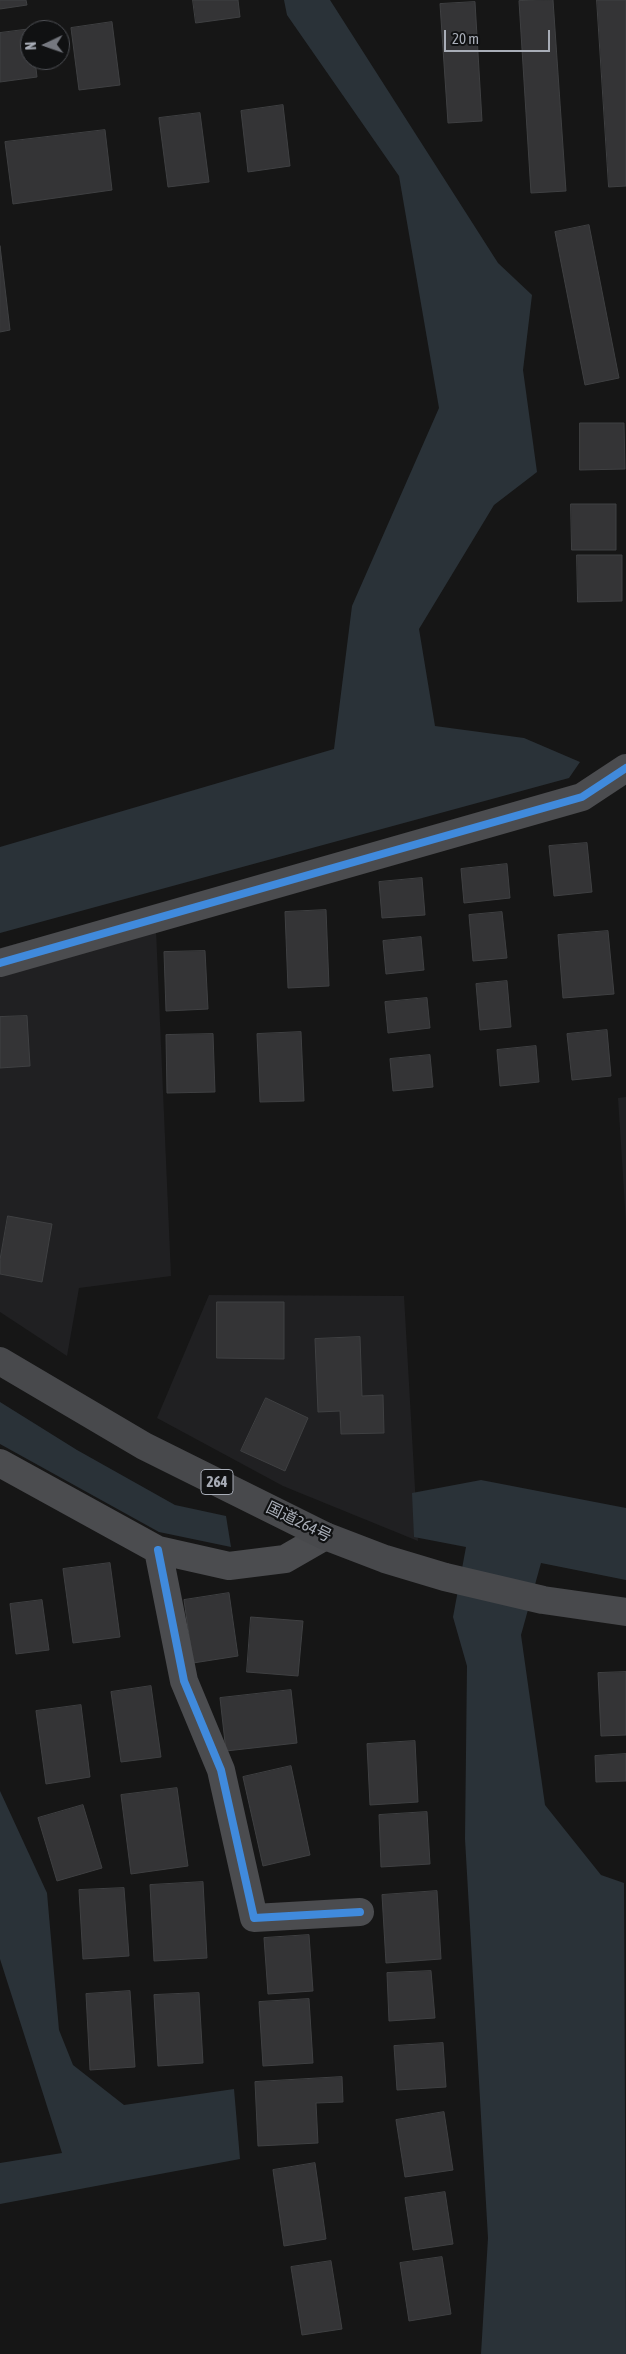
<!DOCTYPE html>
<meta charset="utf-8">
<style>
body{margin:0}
#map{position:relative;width:626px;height:2354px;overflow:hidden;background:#161616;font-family:"Asap Condensed",sans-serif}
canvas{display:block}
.north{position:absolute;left:20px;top:20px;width:50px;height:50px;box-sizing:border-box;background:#101112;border:1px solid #4d4f54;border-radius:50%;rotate:267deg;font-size:14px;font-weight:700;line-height:20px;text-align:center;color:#a8adb7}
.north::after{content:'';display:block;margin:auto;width:18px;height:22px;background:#75787f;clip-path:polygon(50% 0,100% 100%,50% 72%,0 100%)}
.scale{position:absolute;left:444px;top:30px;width:106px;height:22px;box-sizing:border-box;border:2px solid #a8adb7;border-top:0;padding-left:6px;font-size:15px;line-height:18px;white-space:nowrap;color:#a8adb7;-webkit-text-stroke:4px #101112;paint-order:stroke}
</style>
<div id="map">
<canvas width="626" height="2354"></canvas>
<div class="north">N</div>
<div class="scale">20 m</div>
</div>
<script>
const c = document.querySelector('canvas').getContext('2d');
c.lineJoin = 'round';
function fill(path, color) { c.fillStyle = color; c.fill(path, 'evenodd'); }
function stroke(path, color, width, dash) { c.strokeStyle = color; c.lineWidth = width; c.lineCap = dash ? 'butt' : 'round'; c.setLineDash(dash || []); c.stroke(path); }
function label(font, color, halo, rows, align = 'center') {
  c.font = font + ' "Asap Condensed","Noto Sans JP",sans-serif'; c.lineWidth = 4.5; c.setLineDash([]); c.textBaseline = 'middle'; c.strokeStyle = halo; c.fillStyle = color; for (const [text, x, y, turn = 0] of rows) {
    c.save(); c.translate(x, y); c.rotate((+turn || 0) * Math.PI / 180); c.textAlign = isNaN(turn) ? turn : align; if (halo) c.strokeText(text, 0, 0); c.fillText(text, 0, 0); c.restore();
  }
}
fill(new Path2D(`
 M155,907L171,1276L79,1288L67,1356L0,1312V948Z
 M626,1097V1223L618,1098Z
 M209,1295L404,1296L418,1541L283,1486L157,1418Z`), '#202022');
fill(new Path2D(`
 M284,0H330L498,263L532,295L523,370L537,472L494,505L419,629L435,726L524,738L580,762L569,778L0,933V847L334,749L352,606L439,408L399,176L287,15Z
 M0,1402L77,1450L175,1505L226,1516L231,1547L159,1532L0,1444Z
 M481,1480L626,1508V1580L541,1563L521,1635L545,1805L601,1875L624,1883L626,2354H481L488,2238L465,1839L467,1666L453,1617L466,1547L414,1537L412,1493Z
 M0,1791L47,1893L59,2030L73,2065L124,2105L234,2089L240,2159L0,2204V2163L62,2153L0,1959Z`), '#2a3238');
const building = new Path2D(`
 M0,0H26L27,5L0,9Z
 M193,0H238L240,17L196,23Z
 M553,0L566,191L531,193L519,1Z
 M597,0H626V186L609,187Z
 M475,2L482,121L448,123L440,4Z
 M112,22L120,85L79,90L71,28Z
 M31,29L30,60H35L37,77L0,82V33Z
 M283,105L290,166L248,172L241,111Z
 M200,113L209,182L168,187L159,118Z
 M105,130L112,190L13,204L5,142Z
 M589,225L619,378L585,385L555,232Z
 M0,246L10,330L0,332Z
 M580,423H624L625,469L580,470Z
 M571,504H616V550H572Z
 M577,555H622V601L578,602Z
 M587,843L592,892L554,896L549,846Z
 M507,864L510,898L464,903L461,869Z
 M422,878L425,915L382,918L379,882Z
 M326,910L329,986L288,988L285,912Z
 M502,912L507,958L473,961L469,915Z
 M608,931L614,994L563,998L558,935Z
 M421,937L424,970L386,974L383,941Z
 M205,951L208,1009L166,1011L164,952Z
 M507,981L511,1027L480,1030L476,984Z
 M427,998L430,1028L388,1033L385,1002Z
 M27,1016L30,1066L0,1068V1017Z
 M607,1030L611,1076L572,1080L567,1034Z
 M301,1032L304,1101L260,1102L257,1034Z
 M213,1034L215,1092L167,1093L166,1035Z
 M536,1046L539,1082L500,1086L497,1050Z
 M430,1055L433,1087L393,1091L390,1059Z
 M8,1216L52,1224L42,1282L0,1274V1260Z
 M217,1302H284V1359L217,1358Z
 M360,1337L362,1396L383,1395L384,1433L341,1434L340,1411L318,1412L315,1339Z
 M266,1398L308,1418L285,1471L241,1451Z
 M110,1563L120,1637L73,1643L63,1569Z
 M229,1593L238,1656L193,1663L184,1600Z
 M42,1600L49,1650L16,1654L10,1604Z
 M251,1617L303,1621L298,1676L247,1672Z
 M626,1672V1735L601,1736L598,1673Z
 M151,1686L161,1757L121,1762L111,1692Z
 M291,1690L297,1743L226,1751L220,1698Z
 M81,1705L90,1777L46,1784L36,1711Z
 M415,1741L418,1802L370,1805L367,1744Z
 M626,1754V1781L596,1782L595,1756Z
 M291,1766L310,1855L263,1866L243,1777Z
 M177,1788L188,1866L131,1874L121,1795Z
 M83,1805L102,1868L57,1881L38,1818Z
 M427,1812L430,1864L381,1867L379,1815Z
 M203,1882L207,1958L154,1961L150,1885Z
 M124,1888L129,1956L83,1959L79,1890Z
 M437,1891L441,1959L386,1963L382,1895Z
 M309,1935L313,1991L268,1994L264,1938Z
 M431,1971L435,2018L389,2021L387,1973Z
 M130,1991L135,2067L90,2070L86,1994Z
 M199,1993L203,2063L158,2066L154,1995Z
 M309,1999L313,2063L263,2066L259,2002Z
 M443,2043L446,2087L397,2090L394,2046Z
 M342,2077L343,2102L316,2103L318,2143L258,2146L255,2082Z
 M444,2112L453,2170L405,2177L396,2120Z
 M315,2163L326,2239L284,2246L273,2170Z
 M445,2192L453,2244L413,2250L405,2198Z
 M442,2257L451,2314L409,2321L400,2263Z
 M331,2261L342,2329L302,2335L291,2267Z`);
fill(building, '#343436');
stroke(building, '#3f4042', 1);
stroke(new Path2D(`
 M0,963L582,797L626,768
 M0,1463L158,1550L229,1566L285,1559L325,1536
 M158,1550L184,1681L221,1770L254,1918L360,1912`), '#4b4c4f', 28);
stroke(new Path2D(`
 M0,1361L144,1446L325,1536L385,1559L445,1577L543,1600L626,1612`), '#48494c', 28);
stroke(new Path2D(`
 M0,963L582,797L626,768
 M158,1550L184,1681L221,1770L254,1918L360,1912`), '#408adc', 8);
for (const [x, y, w] of [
 [217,1482,32]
]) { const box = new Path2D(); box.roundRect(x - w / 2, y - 12.5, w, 25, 4); c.fillStyle = '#101112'; c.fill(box); stroke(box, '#a8adb7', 1); }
label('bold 15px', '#a8adb7', null, [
 ["264",217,1482]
]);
label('16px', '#a8adb7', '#101112', [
 ["国道264号",299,1522,26]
]);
</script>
